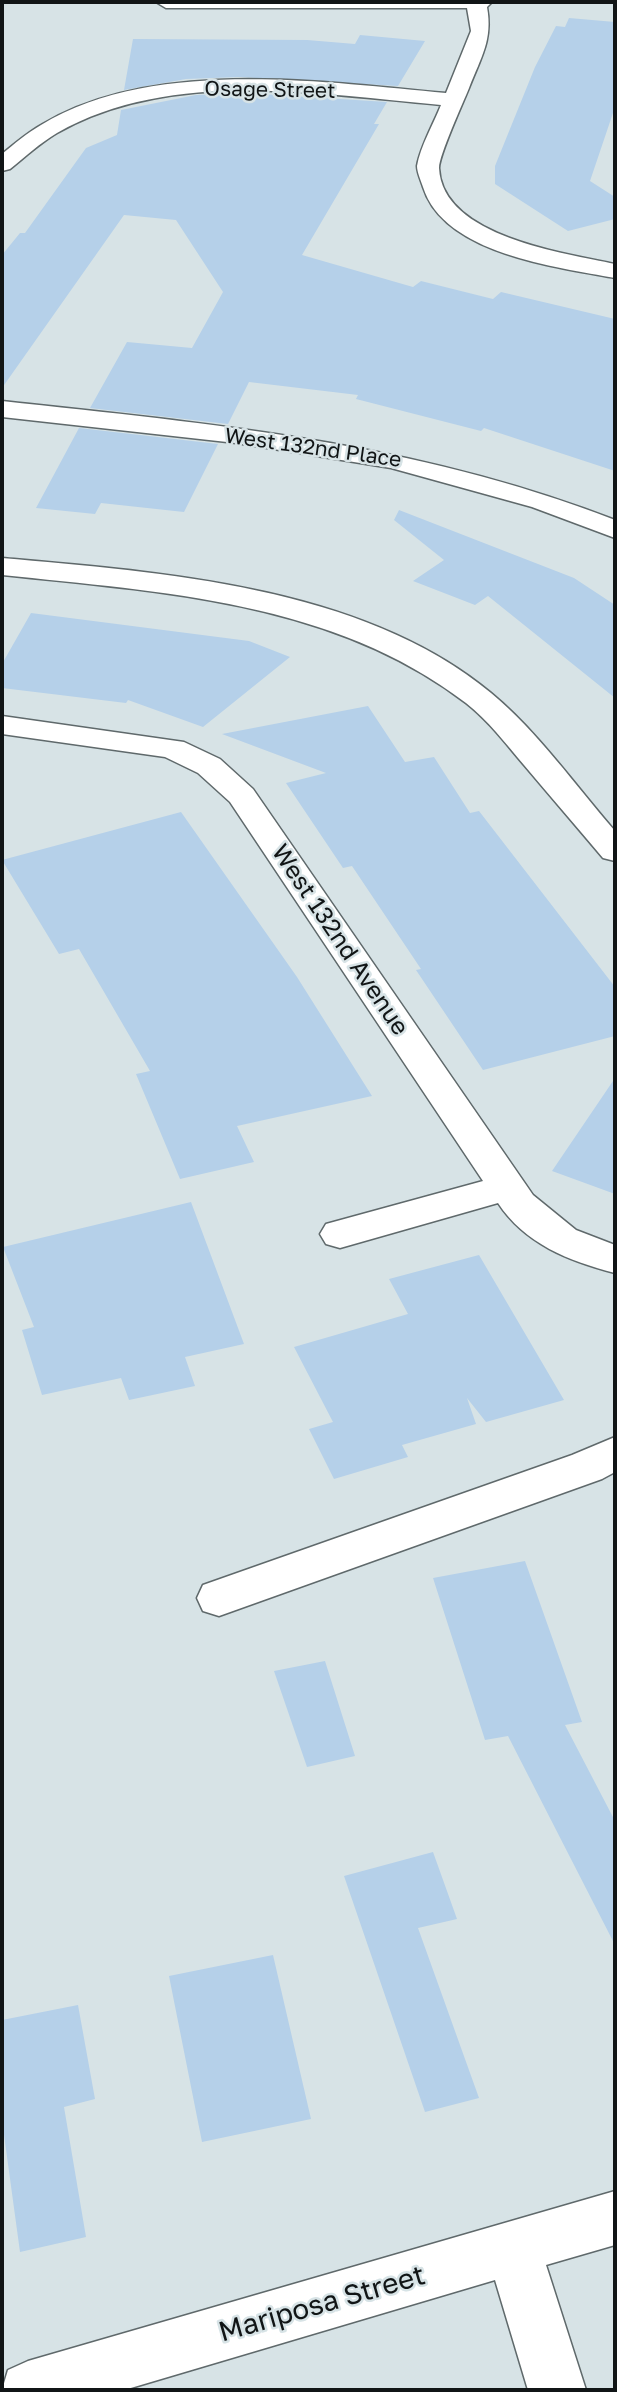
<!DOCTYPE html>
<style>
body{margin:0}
#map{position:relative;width:617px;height:2392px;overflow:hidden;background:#d7e3e6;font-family:"Golos Text",sans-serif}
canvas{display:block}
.frame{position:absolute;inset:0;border:4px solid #111516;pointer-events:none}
</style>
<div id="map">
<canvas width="617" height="2392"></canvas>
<div class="frame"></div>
</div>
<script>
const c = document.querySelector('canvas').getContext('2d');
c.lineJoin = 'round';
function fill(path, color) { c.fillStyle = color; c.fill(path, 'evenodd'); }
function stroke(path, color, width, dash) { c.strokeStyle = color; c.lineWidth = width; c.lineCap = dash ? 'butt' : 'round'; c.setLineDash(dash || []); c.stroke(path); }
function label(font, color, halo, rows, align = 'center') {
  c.font = font + ' "Golos Text",sans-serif'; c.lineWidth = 5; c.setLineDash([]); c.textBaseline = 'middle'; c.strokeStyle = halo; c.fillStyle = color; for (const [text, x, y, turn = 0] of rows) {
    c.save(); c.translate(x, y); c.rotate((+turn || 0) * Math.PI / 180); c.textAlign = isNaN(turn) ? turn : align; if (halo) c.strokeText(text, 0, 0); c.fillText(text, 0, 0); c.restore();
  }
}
fill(new Path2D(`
 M569,18L615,22V107L590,181L615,197V219L568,231L495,184V166L535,67L556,26L565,27Z
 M360,35L425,41L398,86L239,77L186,79L124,90L133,39L307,40L355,44Z
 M246,93L387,102L374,124H379L302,255L413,287L421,281L493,299L501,292L615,319V471L484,428L481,431L356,399L358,395L249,382L228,424L90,408L127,342L192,348L223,292L176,220L124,215L2,388V255L20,233H25L86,148L117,135L121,110L196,95Z
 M79,428L218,444L184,512L101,503L95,514L36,508Z
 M399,510L574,578L615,605V698L488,596L475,605L413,581L444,560L394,520Z
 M31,613L249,641L290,657L203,727L128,700L126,703L2,688V664Z
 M368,706L405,762L434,757L470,813L479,811L615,987V1036L483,1070L416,970L421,969L352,866L343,868L286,783L326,773L222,734Z
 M181,812L297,977L372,1096L237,1126L254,1162L180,1179L136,1074L150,1071L79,949L59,954L2,860Z
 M615,1078V1194L552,1171Z
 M191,1202L244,1344L185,1357L195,1386L129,1400L121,1378L42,1395L22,1330L34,1327L3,1247Z
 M479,1255L564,1400L486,1422L467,1398L476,1424L402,1445L408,1457L334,1479L309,1429L333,1422L294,1347L408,1314L389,1279Z
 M525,1561L582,1722L565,1725L615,1821V1945L508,1736L485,1740L433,1578Z
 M325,1661L355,1756L307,1767L274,1671Z
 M433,1852L457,1919L418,1928L479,2098L425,2112L344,1876Z
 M273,1955L311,2119L202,2142L169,1976Z
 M78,2005L95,2099L64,2107L86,2237L20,2252L2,2120V2020Z`), '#b5d0e9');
const minor = new Path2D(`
 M156,2H492L487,7C493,40 481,57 469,88C463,103 439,155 439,168C442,237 565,253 615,264V278C556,267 444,254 423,187C421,181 417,172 417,166C420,147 434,123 441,105C318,94 171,68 57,133C40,143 25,157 10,169L2,171V154C14,144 27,133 41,125C153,57 322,82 446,93L471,31L467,8H166Z
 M2,401C214,424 414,442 615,520V538L532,507L391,468L236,443L2,417Z
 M2,558C161,572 363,586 491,693C538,732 575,785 615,831V861L603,858C577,827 550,796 524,765C506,744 488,720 466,703C333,601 162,592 2,575Z
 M2,716L184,742L220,759L253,789L533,1195L576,1230L615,1245V1273C569,1261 525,1244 498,1203L340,1248L326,1244L320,1234L326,1224L483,1181L230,802L198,773L165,757L2,734Z
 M615,1437V1472L602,1479L219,1616L203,1611L197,1598L203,1585L572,1455Z
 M615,2191V2245L546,2265L586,2390H528L495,2280L124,2390H2L8,2370L28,2361Z`);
stroke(minor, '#5f696b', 3);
fill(minor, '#fff');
label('21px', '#111516', '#d7e3e6', [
 ["Osage Street",270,90,1],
 ["West 132nd Place",313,448,8]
]);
label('24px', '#111516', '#d7e3e6', [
 ["West 132nd Avenue",340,940,56]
]);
label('28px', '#111516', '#d7e3e6', [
 ["Mariposa Street",322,2304,-16]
]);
</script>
